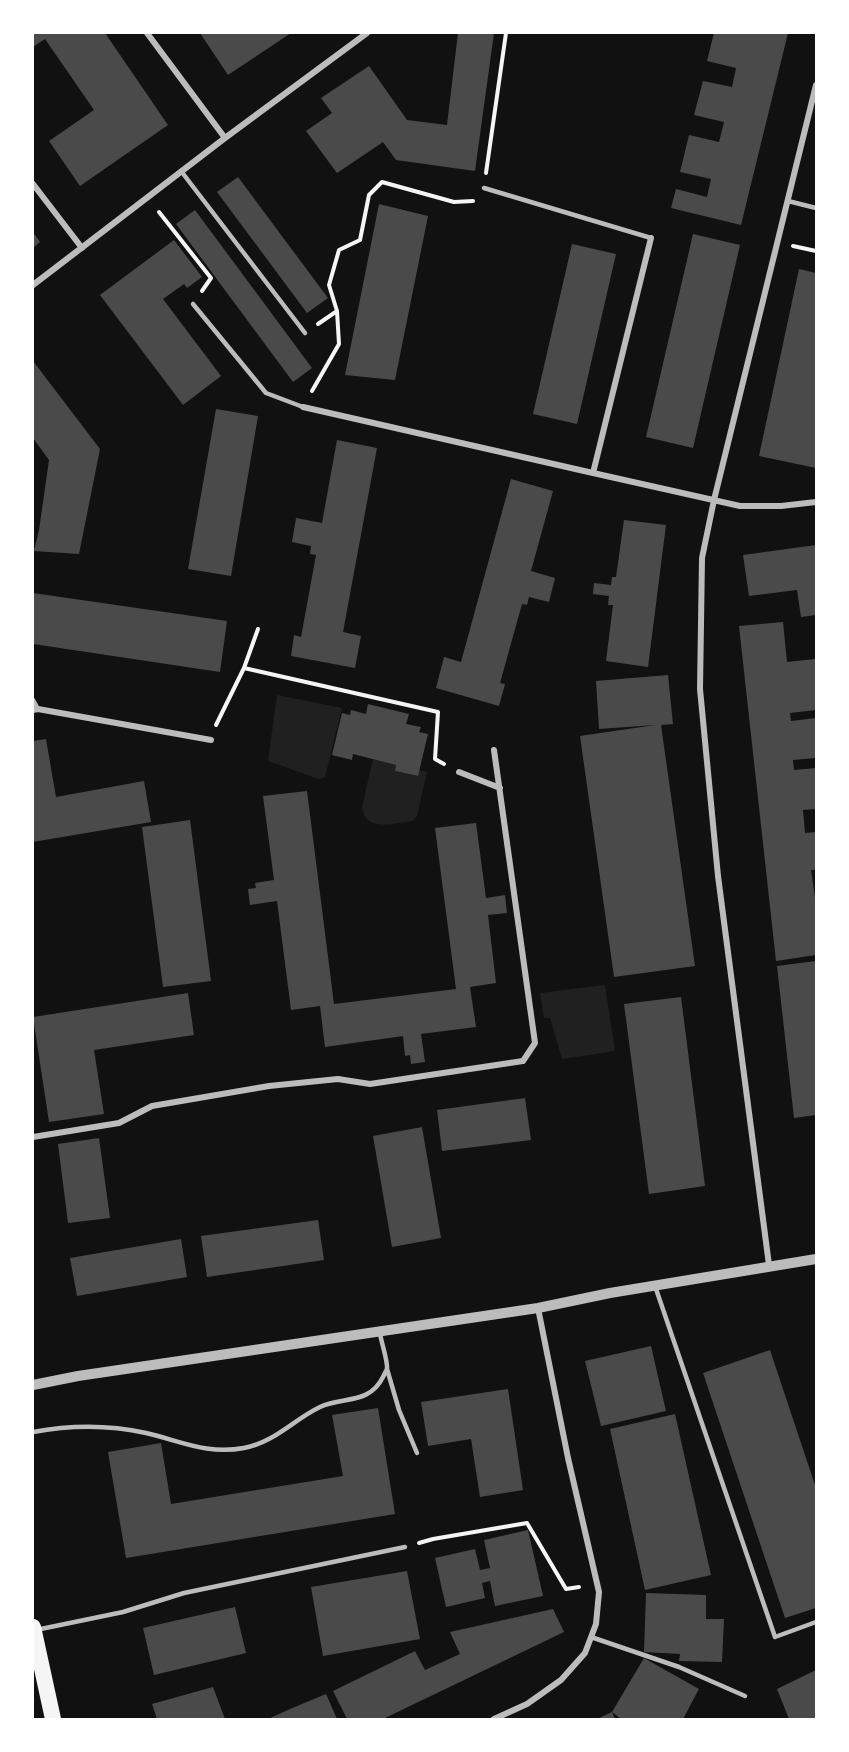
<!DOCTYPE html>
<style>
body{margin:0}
#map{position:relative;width:849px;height:1752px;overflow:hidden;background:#111;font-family:Raleway,sans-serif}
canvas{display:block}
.frame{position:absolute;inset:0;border:34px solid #fff;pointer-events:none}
</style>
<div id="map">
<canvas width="849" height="1752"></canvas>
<div class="frame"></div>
</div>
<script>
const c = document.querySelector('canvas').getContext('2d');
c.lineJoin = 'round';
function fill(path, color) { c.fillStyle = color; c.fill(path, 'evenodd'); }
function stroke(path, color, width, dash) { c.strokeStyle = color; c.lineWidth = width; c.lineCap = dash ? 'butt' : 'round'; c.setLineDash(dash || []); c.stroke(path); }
fill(new Path2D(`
 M277,695L342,708L325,777L319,779L268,761Z
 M373,759L396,765L395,771L417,776L419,770L427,772L417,816L412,821C393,823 366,833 362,807Z
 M605,985L615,1051L562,1059L550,1018H544L540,993Z`), '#202020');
fill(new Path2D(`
 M33,33H105L168,125L80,186L49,141L94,110L45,39L33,47Z
 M200,33H291L228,75Z
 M458,33H494L475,171L396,160L383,142L337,173L306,131L332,113L321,98L369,66L407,120L447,125Z
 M714,33H788L741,225L671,208L676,189L707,197L711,179L680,172L689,135L719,142L724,122L694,115L703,81L732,87L736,68L707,61Z
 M238,177L328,298L307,313L217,192Z
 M379,204L428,216L395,380L345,375Z
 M195,210L312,368L293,382L176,224Z
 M33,232L40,242L33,248Z
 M693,234L740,245L693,448L646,437Z
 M174,240L202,277L187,288L184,284L163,299L221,376L183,405L100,295Z
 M572,244L616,254L577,424L533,414Z
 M799,269L816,273V468L759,456Z
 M33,361L100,449L79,554L34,551L39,530L49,460L33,438Z
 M216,409L258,416L231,576L188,569Z
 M337,440L377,448L343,632L361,636L355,668L291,656L294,635L301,637L316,555L310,554L311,546L292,542L296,518L322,523Z
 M511,479L553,491L531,571L555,578L549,602L529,597L527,605L522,604L500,683L505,684L499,706L436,688L444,657L461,662Z
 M624,520L666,525L648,667L606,661L613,605H608L609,596L593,594L594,583L611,585L612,577H616Z
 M816,545V615L801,617L797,590L749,596L743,555Z
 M33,593L227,621L220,672L33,644Z
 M783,622L787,662L815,659L816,669V710L790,713L791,721L816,718V758L793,760L794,770L816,768V809L803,810L805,833L816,832V870H811L816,904V955L776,961L739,626Z
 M668,675L673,724L661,725L695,966L614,977L580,736L655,725L599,729L596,681Z
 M368,704L409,714L406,724L421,727L419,732L428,734L418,776L395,771L396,765L353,754L352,760L332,755L342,713L350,715L351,710L366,714Z
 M46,739L56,797L144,781L151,822L33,842V741Z
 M307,791L334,1004L456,989L435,828L476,823L486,898L505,895L507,913L488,915L496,983L470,987L476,1027L421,1034L425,1062L411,1064L410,1055L405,1056L403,1036L325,1047L320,1006L291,1010L277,901L250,905L248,889L256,888L255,883L274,880L263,796Z
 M190,820L211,981L163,987L142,827Z
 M816,961V1115L794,1118L777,966Z
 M188,993L194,1035L94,1050L104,1114L49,1122L33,1017Z
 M681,997L705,1186L649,1194L624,1004Z
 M525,1098L531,1140L442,1151L437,1110Z
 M422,1127L441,1238L392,1247L373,1136Z
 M99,1138L110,1218L68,1223L58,1144Z
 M318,1220L324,1260L207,1277L201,1236Z
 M181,1239L187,1277L77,1296L70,1258Z
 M651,1346L666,1411L601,1426L585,1361Z
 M770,1350L816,1488V1608L785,1618L703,1373Z
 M508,1389L523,1490L480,1497L471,1439L428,1446L421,1402Z
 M378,1408L395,1514L126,1558L108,1452L161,1443L171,1504L343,1476L332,1415Z
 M675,1414L711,1575L645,1590L610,1429Z
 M528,1530L543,1596L495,1606L490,1581L482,1583L485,1598L446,1607L435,1558L475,1549L480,1570L490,1568L484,1540Z
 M407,1571L420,1639L323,1656L311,1587Z
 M646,1593L706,1595V1619H724L722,1662L679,1661L680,1654L644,1652Z
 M235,1607L246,1653L154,1675L143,1628Z
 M553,1609L564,1632L383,1719H347L333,1691L415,1651L425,1670L460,1654L450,1632Z
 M644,1658L699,1689L683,1719H621L612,1712Z
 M816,1670V1719H789L777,1689Z
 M213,1687L225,1719H157L152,1704Z
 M326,1694L337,1719H268L290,1709Z
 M612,1712L615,1719H597Z`), '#4a4a4a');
stroke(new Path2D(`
 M486,173L506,33
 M159,212L211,278L202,291
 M793,246L816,251
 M318,324L337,311
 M312,391L339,344L337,311L329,285L339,250L360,240L369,195L382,182L454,202L473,201
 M244,668L438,712L435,759L444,764
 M216,725L244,668L258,629
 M419,1543L433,1539L527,1523L566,1589L579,1587`), '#f5f5f5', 4);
stroke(new Path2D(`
 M181,171L305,333
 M484,188L651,238
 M788,201L816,208
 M193,304L266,393L303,407
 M33,700L38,709
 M655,1286L775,1637L816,1622
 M387,1369L399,1410L417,1453
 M33,1432C70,1425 110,1425 146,1433C181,1441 207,1455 244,1448C275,1442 293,1420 320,1407C343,1396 369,1405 383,1377C383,1377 387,1369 387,1369C388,1361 381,1342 380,1333
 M36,1630L123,1612L184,1593L405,1547
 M591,1637L679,1667L745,1696`), '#bcbcbc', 4.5);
stroke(new Path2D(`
 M147,33L225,138
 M33,184L82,248
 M651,238L593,473L740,506H781L816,502
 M33,285L225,138L367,33
 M303,407L593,473
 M33,710L38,709L211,740
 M459,772L500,788
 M33,1137L119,1123L152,1106L269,1086L338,1079L370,1084L523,1061L535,1043L494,750
 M769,1265L718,876L700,689L702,558L714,500L816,85
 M494,1719L527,1704L561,1680L585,1653L596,1624L599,1592L568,1458L538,1308`), '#bcbcbc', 6);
stroke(new Path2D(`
 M33,1385L78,1376L538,1308L610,1293L816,1259`), '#bcbcbc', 10);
stroke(new Path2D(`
 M33,1627L53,1719`), '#f5f5f5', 16);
</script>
